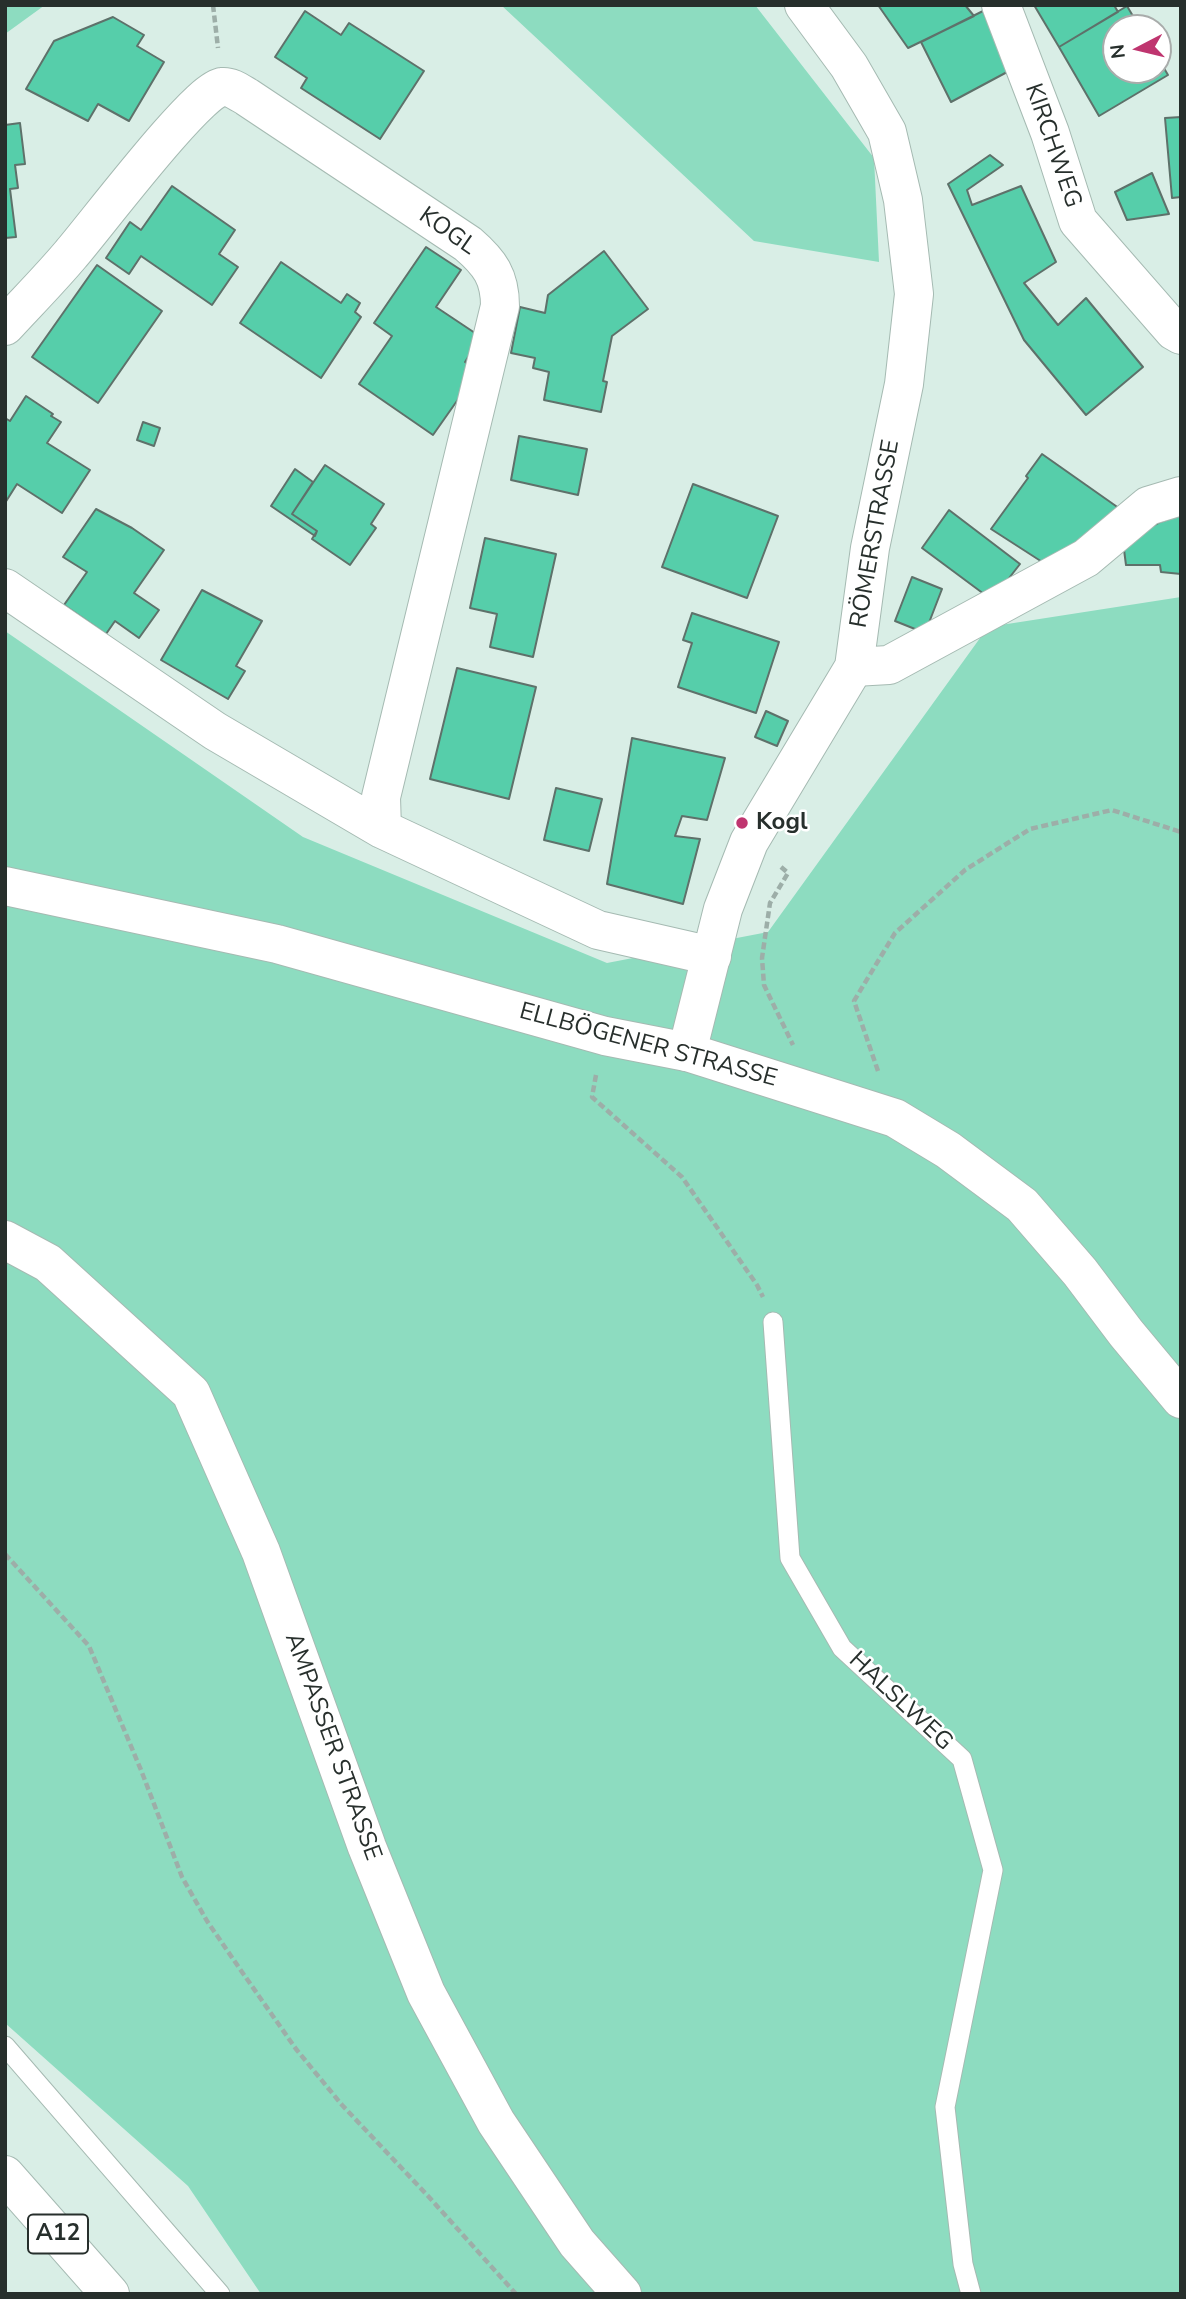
<!DOCTYPE html>
<meta charset="utf-8">
<style>
body{margin:0}
#map{position:relative;width:1186px;height:2299px;overflow:hidden;background:#d9eee6;font-family:"Nunito Sans",sans-serif}
canvas{display:block}
.frame{position:absolute;inset:0;border:7px solid #272f2c;pointer-events:none}
.north{position:absolute;left:1102px;top:14px;width:70px;height:70px;box-sizing:border-box;background:#fff;border:2px solid #a9acab;border-radius:50%;rotate:263deg;font-size:19px;font-weight:700;line-height:28px;text-align:center;color:#272f2c}
.north::after{content:'';display:block;margin:auto;width:24px;height:32px;background:#bf356f;clip-path:polygon(50% 0,100% 100%,50% 72%,0 100%)}
</style>
<div id="map">
<canvas width="1186" height="2299"></canvas>
<div class="frame"></div>
<div class="north">N</div>
</div>
<script>
const c = document.querySelector('canvas').getContext('2d');
c.lineJoin = 'round';
function fill(path, color) { c.fillStyle = color; c.fill(path, 'evenodd'); }
function stroke(path, color, width, dash) { c.strokeStyle = color; c.lineWidth = width; c.lineCap = dash ? 'butt' : 'round'; c.setLineDash(dash || []); c.stroke(path); }
function label(font, color, halo, rows, align = 'center') {
  c.font = font + ' "Nunito Sans",sans-serif'; c.lineWidth = 5; c.setLineDash([]); c.textBaseline = 'middle'; c.strokeStyle = halo; c.fillStyle = color; for (const [text, x, y, turn = 0] of rows) {
    c.save(); c.translate(x, y); c.rotate((+turn || 0) * Math.PI / 180); c.textAlign = isNaN(turn) ? turn : align; if (halo) c.strokeText(text, 0, 0); c.fillText(text, 0, 0); c.restore();
  }
}
fill(new Path2D(`
 M5,5H45L5,34Z
 M501,5H755L874,158L879,262L754,241Z
 M1181,597V2294H261L188,2186L5,2023V631L303,837L607,963L768,932L988,627Z`), '#8ddcc0');
const building = new Path2D(`
 M878,5H965L974,16L908,48Z
 M1034,5H1114L1118,12L1059,47Z
 M1127,6L1140,28H1116V70H1158V58L1168,75L1099,116L1059,47Z
 M305,11L341,35L349,23L424,71L380,139L301,88L307,78L275,57Z
 M983,11L1009,71L951,102L921,42Z
 M113,17L144,35L137,46L164,62L129,121L98,104L88,121L26,89L54,41Z
 M1181,117V197L1172,198L1165,118Z
 M20,123L25,164L15,165L18,188L10,189L16,237L5,238V125Z
 M990,155L1003,165L967,190L972,205L1021,186L1056,262L1024,283L1058,325L1086,298L1143,367L1086,415L1024,340L948,184Z
 M1152,173L1169,214L1127,220L1115,192Z
 M172,186L235,230L219,254L238,267L212,305L141,256L129,274L106,258L130,222L141,230Z
 M426,247L461,270L436,307L481,337L465,362L478,371L433,435L359,384L392,336L374,323Z
 M604,251L648,309L612,336L603,381L607,382L601,412L544,400L549,372L533,368L535,358L511,353L520,307L545,313L548,295Z
 M281,262L341,303L347,294L360,303L355,312L361,317L321,378L240,323Z
 M97,265L162,311L98,403L32,357Z
 M26,396L53,414L51,416L61,422L47,443L90,470L62,513L17,484L5,503V418L10,421Z
 M143,422L160,428L154,446L137,440Z
 M519,436L587,449L578,495L511,480Z
 M1042,454L1123,511L1050,567L991,529L1028,478L1026,476Z
 M325,465L384,504L371,524L376,528L350,565L312,539L317,531L292,514Z
 M295,469L313,482L292,514L317,531L315,536L271,506Z
 M693,484L778,516L747,598L662,567Z
 M96,509L132,528L164,550L134,593L159,610L139,638L115,621L106,634L64,605L87,572L63,557Z
 M949,510L1020,564L992,600L922,548Z
 M1181,515V574L1161,572L1160,565H1126L1123,542L1160,522Z
 M485,538L556,554L533,657L490,647L497,614L470,608Z
 M912,577L942,589L925,633L895,621Z
 M202,590L262,621L236,666L245,671L228,699L161,660Z
 M692,613L779,642L756,713L678,687L692,643L683,640Z
 M457,668L536,687L509,799L430,779Z
 M766,711L788,721L777,746L755,737Z
 M632,738L725,758L707,820L682,816L675,836L700,839L683,904L607,884Z
 M556,788L602,799L589,851L544,840Z`);
fill(building, '#56ceaa');
stroke(building, '#5e716a', 2);
const service = new Path2D(`
 M773,1322L790,1558L842,1648L962,1759L993,1870L945,2107L963,2264L971,2294
 M5,2046L220,2294`);
const minor = new Path2D(`
 M1001,5L1050,133L1078,221L1174,331L1181,335
 M5,326C27,302 50,279 71,254C93,229 198,89 222,87C231,86 240,93 247,97L468,244C490,263 500,277 500,306L381,797L382,829
 M5,588L215,731L382,829L598,930L712,956
 M854,667L889,665L1086,558L1148,506L1181,496`);
const tertiary = new Path2D(`
 M687,1052L723,909L749,842L854,667L870,548L904,384L914,294L903,200L887,132L849,66L804,5`);
const secondary = new Path2D(`
 M5,886L277,944L605,1036L687,1052L895,1118L948,1150L1022,1205L1080,1272L1126,1333L1181,1399
 M5,1240L48,1263L191,1393L261,1552L367,1847L426,1993L496,2122L577,2243L622,2294`);
const motorway = new Path2D(`
 M5,2175L110,2294`);
stroke(service, '#a5bab2', 21);
stroke(minor, '#a5bab2', 40);
stroke(tertiary, '#a5bab2', 40);
stroke(secondary, '#a5bab2', 40);
stroke(motorway, '#a5bab2', 40);
stroke(new Path2D(`
 M213,5L218,48
 M781,867L788,873L770,903L762,958L764,985L793,1045
 M878,1071L854,1001L895,933L965,870L1030,829L1112,810L1181,832
 M596,1075L592,1097L682,1177L757,1285L763,1297
 M5,1554L89,1646L141,1770L182,1877L207,1921L242,1972L296,2049L342,2105L428,2196L516,2294`), '#9daea8', 4.5, [7, 3.5]);
stroke(service, '#fff', 19);
stroke(minor, '#fff', 38);
stroke(tertiary, '#fff', 38);
stroke(secondary, '#fff', 38);
stroke(motorway, '#fff', 38);
for (const [x, y, r, color] of [
 [742,823,7,"#bf356f"]
]) { const dot = new Path2D(); dot.arc(x, y, r, 0, 2 * Math.PI); c.fillStyle = color; c.fill(dot); stroke(dot, '#fff', 2.5); }
for (const [x, y, w] of [
 [58,2234,60]
]) { const box = new Path2D(); box.roundRect(x - w / 2, y - 19.5, w, 39, 5); c.fillStyle = '#fff'; c.fill(box); stroke(box, '#272f2c', 2); }
label('bold 23px', '#272f2c', null, [
 ["A12",58,2234]
]);
label('24px', '#272f2c', '#fff', [
 ["KIRCHWEG",1052,146,71],
 ["KOGL",447,232,35],
 ["RÖMERSTRASSE",876,534,-80],
 ["ELLBÖGENER STRASSE",648,1046,15],
 ["HALSLWEG",900,1702,43],
 ["AMPASSER STRASSE",332,1747,70]
]);
label('bold 24px', '#272f2c', '#fff', [
 ["Kogl",756,823]
], 'left');
</script>
